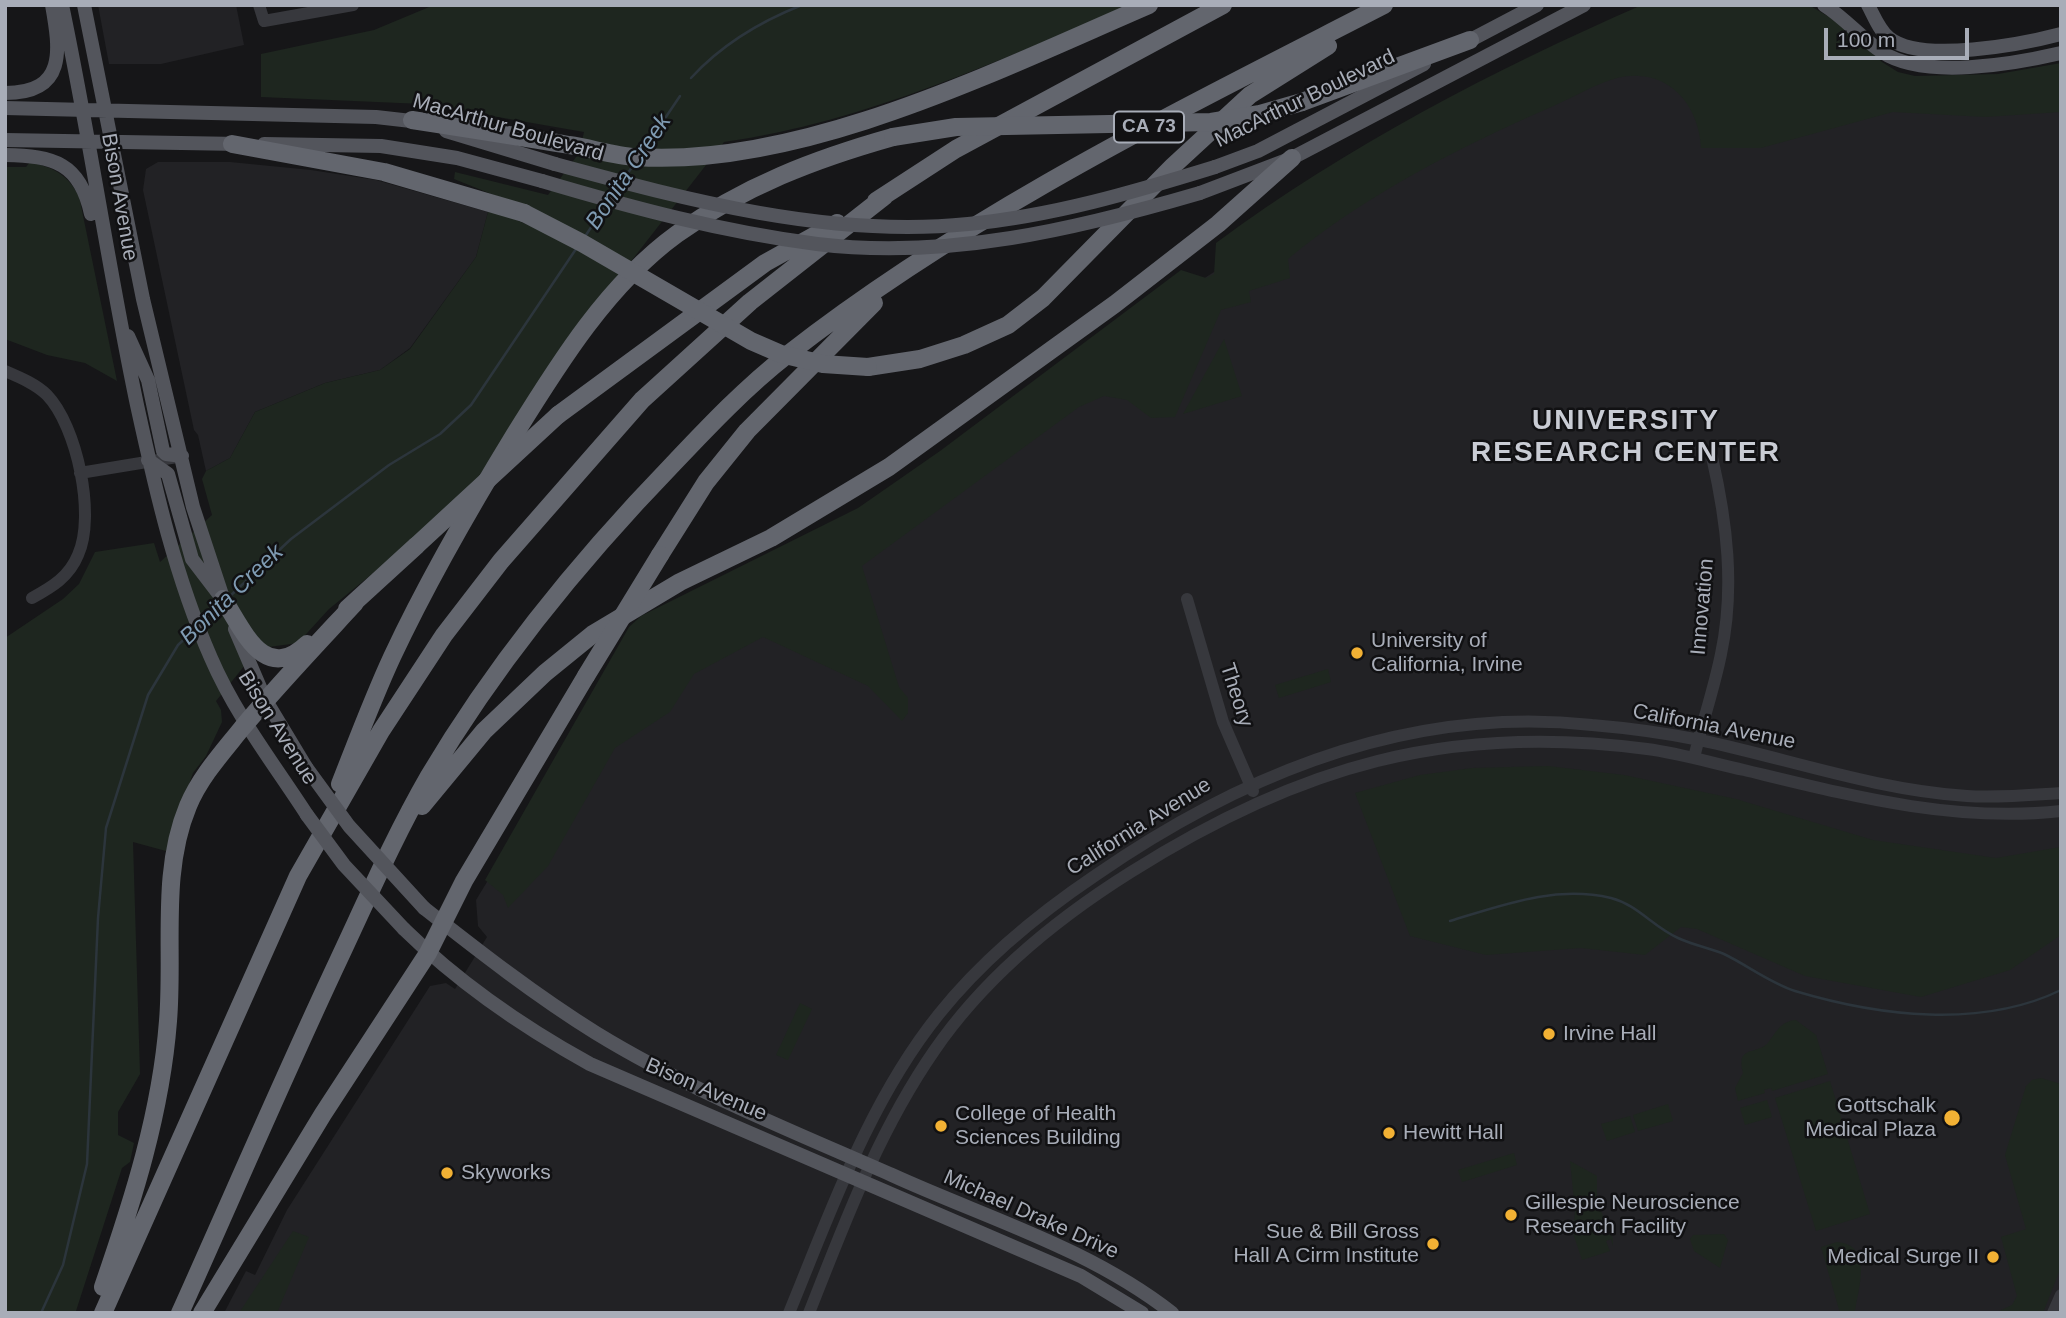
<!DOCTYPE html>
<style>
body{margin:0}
#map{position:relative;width:2066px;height:1318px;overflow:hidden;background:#161618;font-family:Arial,sans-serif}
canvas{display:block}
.frame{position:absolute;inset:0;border:7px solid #a8adb8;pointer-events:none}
.scale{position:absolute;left:1824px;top:28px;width:145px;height:32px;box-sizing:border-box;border:4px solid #a8adb8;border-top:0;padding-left:9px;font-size:21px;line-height:24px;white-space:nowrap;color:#a8adb8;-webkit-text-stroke:5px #111113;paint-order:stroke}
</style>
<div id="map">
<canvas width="2066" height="1318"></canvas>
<div class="frame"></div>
<div class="scale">100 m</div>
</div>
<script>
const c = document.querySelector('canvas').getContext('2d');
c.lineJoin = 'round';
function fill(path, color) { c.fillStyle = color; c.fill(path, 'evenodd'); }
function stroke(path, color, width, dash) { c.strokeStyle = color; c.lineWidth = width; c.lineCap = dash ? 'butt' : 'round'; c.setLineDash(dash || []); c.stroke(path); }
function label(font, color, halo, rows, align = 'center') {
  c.font = font + ' Arial,sans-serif'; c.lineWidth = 5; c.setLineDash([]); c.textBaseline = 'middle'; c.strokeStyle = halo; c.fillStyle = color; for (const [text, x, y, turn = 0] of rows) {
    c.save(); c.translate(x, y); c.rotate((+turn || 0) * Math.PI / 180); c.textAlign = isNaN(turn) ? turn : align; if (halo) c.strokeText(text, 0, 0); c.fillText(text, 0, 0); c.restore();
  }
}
fill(new Path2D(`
 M98,5H236L244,45L161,64H109Z
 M1563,51L1960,80L2061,66V1313H224L246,1271L255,1275L287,1210L430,986L446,983L455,989L487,937L478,926L476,900L593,708L867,511L1203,279Z
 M158,162H230L311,170L376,180L488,212L476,257L410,348L380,370L325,383L255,412L230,458L206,471L198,435L194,430L143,190L146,169Z`), '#222225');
fill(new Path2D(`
 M434,5H1133C999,59 868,122 724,142L547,369L476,482L415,539L329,609L298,643L269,647L262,644L216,701L221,710L222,722L206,756L193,773L166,851L133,842L140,1074L118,1112V1135L134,1143L130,1162L122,1168L76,1311L5,1313V638L63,599L79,584L95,552L154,543L160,562L212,515L202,479L206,471L230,458L255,412L325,383L380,370L410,349L476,257L488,212L502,214L533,227L539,213L454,179L455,172L548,195L579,153L584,132L423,104L261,97V54L374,30Z
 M1642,5H1809L1839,23L1882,62L1898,72L1915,76L1998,74L2061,63V112L1985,117L1893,112L1761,148H1701C1699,103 1666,66 1617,78C1594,84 1571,99 1549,108C1458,148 1365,195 1288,259L1290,278L1249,291L1251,302L1221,310L1175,417L1151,418L1127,400L1104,396L1079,407L862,566L899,687L908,698V713L902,721L868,686L763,637L694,674L670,712L615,748L548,866L508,908L503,895L485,880L629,627L641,616L858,508L940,451L1181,270L1206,278L1214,274L1216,243C1347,146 1493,70 1642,5Z
 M30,162C54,168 67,174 79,196L117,381L85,363L47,355L5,339V167H26Z
 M1224,339L1242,396L1183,414Z
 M1328,669L1331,682L1279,698L1275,685Z
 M1548,766L1624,775L1736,799L1873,840L1996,858L2061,847V935L2010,970L1921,997L1805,976L1697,929L1681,927L1645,955L1581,948L1486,955L1410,936L1355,793L1420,775L1472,768Z
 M800,1003L812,1009L788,1060L776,1055Z
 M1796,1020L1816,1035L1828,1074L1772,1091L1771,1088L1764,1090L1765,1093L1738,1101L1735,1088L1743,1073C1736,1045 1755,1055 1767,1044C1776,1033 1780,1021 1796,1020Z
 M2041,1078L2061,1084V1267L2043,1313H1995L2012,1305L2017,1296L2001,1237L2026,1229L2005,1155L2026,1086L2032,1080Z
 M1830,1081L1870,1214L1816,1231L1775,1098Z
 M1767,1100L1772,1117L1745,1125L1740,1108Z
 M1668,1104L1673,1121L1638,1131L1633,1115Z
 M1630,1116L1635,1132L1607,1141L1601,1124Z
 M1514,1153L1517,1165L1462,1182L1458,1170Z
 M1570,1161L1597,1176V1202L1613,1239V1246L1611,1239L1606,1241L1610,1251L1582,1260L1573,1233L1575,1210Z
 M293,1231L309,1237L277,1313H239Z
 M1724,1234L1728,1240L1720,1268L1694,1251L1690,1239L1693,1235Z
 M1837,1242C1875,1245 1857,1292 1855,1313H1840L1821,1247Z`), '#1e261f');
stroke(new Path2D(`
 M691,78C722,44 759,22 802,5
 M645,148L680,96
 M625,177L635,163
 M586,235L605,206
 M229,597L291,539L389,465L440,434L471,405L576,249
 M201,623L219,606
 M1450,921C1503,905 1554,885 1611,898C1638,905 1653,927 1678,938C1693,945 1709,948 1724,954C1747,965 1770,983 1795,991C1878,1016 1981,1029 2061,990
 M41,1313L63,1265L87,1164L98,918L106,828L148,695L178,645L194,630`), '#2c353c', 2.5);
stroke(new Path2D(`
 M259,5L264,21L353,5
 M5,371C19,377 36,384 47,395C77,426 96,516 78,555C69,577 52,587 32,598
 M80,473L177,457
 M1187,599L1223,722L1253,791
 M1694,758C1702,723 1714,689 1721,654C1735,588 1727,522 1712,457
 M789,1313C831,1211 869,1101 939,1014C983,959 1038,914 1096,875C1242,774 1411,705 1592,725C1628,728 1665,733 1700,740C1789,759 1876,790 1967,796C1998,798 2030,795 2061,793
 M809,1313C845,1222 878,1132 934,1051C984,978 1056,919 1131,872C1299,766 1448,723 1647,749C1679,753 1712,763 1744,770C1848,795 1952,823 2061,811
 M2053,1313L2061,1295`), '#37383d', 12);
stroke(new Path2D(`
 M62,5C90,138 109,272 137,405C156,492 175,576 211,658C235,714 274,764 307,815
 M84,5L143,299L193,507L226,607
 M1824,5C1845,18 1861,38 1882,52C1924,80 2014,64 2061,53
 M1868,5C1874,16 1879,30 1889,38C1921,64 2023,44 2061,34
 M1461,45L1537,5
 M5,93C67,93 60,50 52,5
 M5,108L376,117L420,122
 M446,131L555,164
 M5,140L240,144
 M264,144L381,146L457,158L542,181
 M5,155C54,156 80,163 91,214
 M1215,167L1258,151L1424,64
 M1200,193L1292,158L1584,5
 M128,336L148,380L163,451L166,454L182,456
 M148,460L168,474L192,559L218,593
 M235,629L265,699L306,767
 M424,908C480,952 535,995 596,1033C689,1090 792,1131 892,1175C986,1218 1089,1248 1172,1313
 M404,929C459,983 523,1027 590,1064L1081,1276L1142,1313`), '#53555c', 14);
stroke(new Path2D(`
 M1302,102L1470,40
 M412,120C464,128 516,136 569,145C591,148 614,156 636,157C802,168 998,70 1149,5
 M232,144L384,172L524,213
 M876,201L956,149L1223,5
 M868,367L920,359L964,345L1008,325L1043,298L1173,166L1250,95L1328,46
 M558,415L765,263L837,223
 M660,555L706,482L747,431L874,303
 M223,599C244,631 264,684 307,644
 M347,609L416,546
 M340,784C357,741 373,698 392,657C428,580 471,506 515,434C559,363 608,284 677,234C744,186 815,159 893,137
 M422,806L484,731L545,673L593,634L680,582L771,538L889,467L1115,304L1218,224L1292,158
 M103,1287C133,1200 161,1113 168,1021C174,950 160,873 188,806C200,777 222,753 242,728C278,685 317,644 355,603
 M103,1313L298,876L381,731L444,635L501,561L642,400L750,302L885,196
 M180,1313C233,1195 284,1076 339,959C368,897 395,835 429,776C496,663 582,558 673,464C709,426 746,387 787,355C970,212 1178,111 1384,5
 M202,1313L323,1114L428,953L464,881L586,676`), '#63666e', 18);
stroke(new Path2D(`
 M555,164C688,200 828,238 968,224C1053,216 1134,192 1215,167
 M542,181C633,208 723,232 817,244C947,260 1077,229 1200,193
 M306,767L349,826L424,908
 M307,815L344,865L404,929`), '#53555c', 14);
stroke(new Path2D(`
 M893,137L956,127L1211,122L1260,114L1302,102
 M524,213L582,243L751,341L781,354L823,364L868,367
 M416,546L558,415
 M586,676L660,555`), '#63666e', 18);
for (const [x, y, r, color] of [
 [1357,653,7,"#f2b134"],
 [1549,1034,7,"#f2b134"],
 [1952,1118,9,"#f2b134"],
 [941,1126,7,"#f2b134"],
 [1389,1133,7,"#f2b134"],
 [447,1173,7,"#f2b134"],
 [1511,1215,7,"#f2b134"],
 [1433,1244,7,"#f2b134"],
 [1993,1257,7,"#f2b134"]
]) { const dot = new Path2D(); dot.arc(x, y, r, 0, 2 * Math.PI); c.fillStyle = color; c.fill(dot); stroke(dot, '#111113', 2.5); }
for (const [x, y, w] of [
 [1149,127,70]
]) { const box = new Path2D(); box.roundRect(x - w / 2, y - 15.5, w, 31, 5); c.fillStyle = '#111113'; c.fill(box); stroke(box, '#a8adb8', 2); }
label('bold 19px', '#a8adb8', null, [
 ["CA 73",1149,127]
]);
label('21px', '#a8adb8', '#111113', [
 ["MacArthur Boulevard",1305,99,-26],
 ["MacArthur Boulevard",508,128,16],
 ["Bison Avenue",119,197,80],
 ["Innovation",1703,607,-85],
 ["Theory",1236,695,72],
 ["California Avenue",1714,727,11],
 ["Bison Avenue",277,728,58],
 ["California Avenue",1139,827,-32],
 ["Bison Avenue",706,1090,23],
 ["Michael Drake Drive",1031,1215,24]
]);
label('21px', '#a8adb8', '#111113', [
 ["University of",1371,641],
 ["California, Irvine",1371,665],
 ["Irvine Hall",1563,1034],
 ["Gottschalk",1936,1106,"right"],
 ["Medical Plaza",1936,1130,"right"],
 ["College of Health",955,1114],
 ["Sciences Building",955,1138],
 ["Hewitt Hall",1403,1133],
 ["Skyworks",461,1173],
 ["Gillespie Neuroscience",1525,1203],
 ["Research Facility",1525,1227],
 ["Sue & Bill Gross",1419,1232,"right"],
 ["Hall A Cirm Institute",1419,1256,"right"],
 ["Medical Surge II",1979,1257,"right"]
], 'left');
label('italic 23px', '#7f9bb3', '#111113', [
 ["Bonita Creek",629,172,-56],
 ["Bonita Creek",232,595,-44]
]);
c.letterSpacing = '2px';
label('bold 28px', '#c9ccd4', '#111113', [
 ["UNIVERSITY",1626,421],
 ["RESEARCH CENTER",1626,453]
]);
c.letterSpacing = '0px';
</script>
